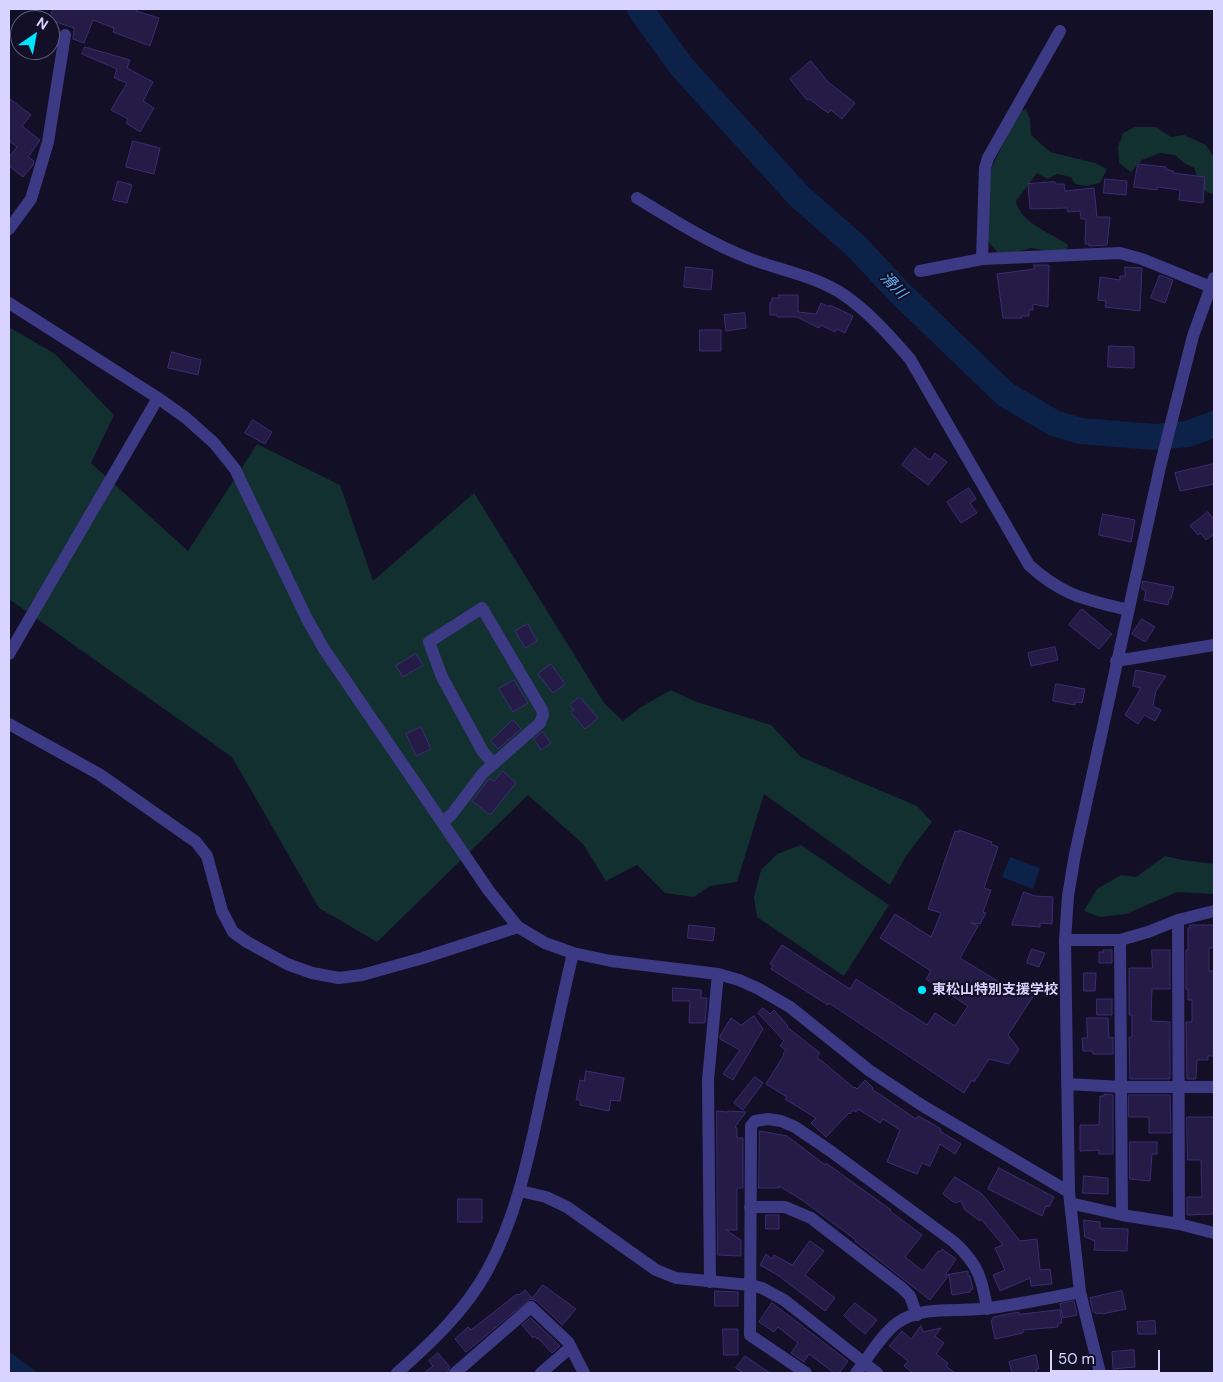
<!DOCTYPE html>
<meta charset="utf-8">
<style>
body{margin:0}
#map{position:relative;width:1223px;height:1382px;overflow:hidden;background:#130f26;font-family:"DM Sans",sans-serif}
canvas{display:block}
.frame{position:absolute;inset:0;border:10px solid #d9d4ff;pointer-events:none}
.north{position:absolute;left:10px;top:10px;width:50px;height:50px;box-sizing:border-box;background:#130f26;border:1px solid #625e7d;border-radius:50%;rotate:33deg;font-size:14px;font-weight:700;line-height:20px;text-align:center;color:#d9d4ff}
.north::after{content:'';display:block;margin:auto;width:18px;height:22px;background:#00e5ff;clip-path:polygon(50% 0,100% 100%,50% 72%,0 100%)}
.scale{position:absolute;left:1050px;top:1350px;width:110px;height:22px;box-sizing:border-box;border:2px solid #d9d4ff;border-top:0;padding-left:6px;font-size:15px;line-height:18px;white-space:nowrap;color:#d9d4ff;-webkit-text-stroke:4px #130f26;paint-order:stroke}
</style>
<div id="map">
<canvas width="1223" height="1382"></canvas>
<div class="frame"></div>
<div class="north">N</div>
<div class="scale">50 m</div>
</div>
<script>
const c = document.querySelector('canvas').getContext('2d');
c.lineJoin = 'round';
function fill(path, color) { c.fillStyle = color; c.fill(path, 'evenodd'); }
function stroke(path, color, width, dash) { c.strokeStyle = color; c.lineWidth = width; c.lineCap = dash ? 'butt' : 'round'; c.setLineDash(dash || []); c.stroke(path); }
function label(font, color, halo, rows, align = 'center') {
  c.font = font + ' "DM Sans","Noto Sans JP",sans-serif'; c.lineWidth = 4; c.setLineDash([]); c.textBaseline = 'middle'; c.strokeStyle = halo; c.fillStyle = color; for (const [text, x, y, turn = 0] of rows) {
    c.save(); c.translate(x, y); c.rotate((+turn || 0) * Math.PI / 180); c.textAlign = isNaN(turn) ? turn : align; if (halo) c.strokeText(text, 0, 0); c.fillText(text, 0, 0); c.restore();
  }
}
fill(new Path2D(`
 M1026,109L1030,119L1031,135L1050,152L1095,163L1107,169L1100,183L1086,186L1075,184L1071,177L1057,174L1048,179L1037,173L1016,201C1020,223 1050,232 1068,245L1067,250L1050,251L1031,248L1018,252H997L988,241L990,171L1018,113Z
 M1135,127H1156L1171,137L1184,135L1206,145L1214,157V194C1200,193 1198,179 1194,168L1184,163L1175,155L1160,153L1142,160L1131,172L1119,163L1118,147L1123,133Z
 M9,327L55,354L114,415L91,463L188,551L257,444L340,485L373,581L474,493L604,703L623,721L641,707L671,690L694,701L771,725L801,757L917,806L932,822L906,856L890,885L764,794L737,882L710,886L694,897L665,893L637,865L606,881L583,844L528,795L377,942L319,908L232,757L9,599Z
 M801,845L889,905L844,976L757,917L754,897L761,870L777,854Z
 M1165,856L1182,860L1214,864V894L1177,892L1126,914L1100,917L1084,911L1097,889L1121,875L1136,877Z`), '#12302f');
fill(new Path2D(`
 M1010,857L1040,868L1033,889L1002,877Z
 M9,1351L11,1353L38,1373H9Z`), '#0c2248');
stroke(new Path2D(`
 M640,9L681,66L799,196L857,247L899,292L1005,394L1054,423L1080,431L1155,437L1188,434L1214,424`), '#0c2248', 26);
const building = new Path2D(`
 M53,9H137L136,11L159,18L150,46L113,32L114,28L93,20L84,43L73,39L74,28L50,20Z
 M85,47L130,60L127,68L153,82L143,101L154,108L140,132L126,123L128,119L111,110L127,83L114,78L117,69L82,54Z
 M811,61L828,82L855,103L842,119L831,110L828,113L809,99L807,100L790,79Z
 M9,98L31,115L22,126L40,140L28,157L34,161L33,165L23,177L9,166V157L17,147L9,141Z
 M133,141L160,148L154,174L126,167Z
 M1138,164L1166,167V169L1173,171V173L1205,177L1203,203L1179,200L1180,190L1157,187V190L1134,187Z
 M1105,179L1127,181L1126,195L1104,193Z
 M118,181L132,185L127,203L113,200Z
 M1055,182V184H1064L1065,191L1094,188L1097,217H1110L1107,245L1089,246V244H1085L1086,219H1081L1080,211L1068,212L1067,208L1030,209L1028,184Z
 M1034,265H1049L1048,307L1033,304V310H1029V316H1021L1022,318H1003L997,274L1034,269Z
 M686,267L713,270L711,290L684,287Z
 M1125,267L1142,268L1140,311L1105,307L1106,301L1098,300L1100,277L1120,280V276H1125Z
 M1160,275L1173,280L1165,303L1151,298Z
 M779,295H798V312L816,314L821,303L829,307L830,305L853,316L845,333L837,329L835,332L821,325L819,328L797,317H777V315H770V302H772V298H779Z
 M745,313L746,328L726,331L724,315Z
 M700,330H721V351H700Z
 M1109,346L1134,347V368L1108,367Z
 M172,352L201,360L198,375L168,368Z
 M253,420L272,432L265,444L245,433Z
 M915,448L930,460L935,453L947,462L928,485L902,465Z
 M1214,464V484L1180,491L1175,473Z
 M969,488L976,499L970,503L977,513L961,523L947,502Z
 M1208,512L1214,520V534L1206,540L1200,533L1198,535L1190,526Z
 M1103,514L1135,520L1131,542L1099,535Z
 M1143,581L1174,587L1171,599H1169L1168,605L1144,600L1146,591L1142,589Z
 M1082,609L1112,634L1099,649L1069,625Z
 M1142,619L1155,627L1145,642L1132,634Z
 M528,624L537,641L525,648L515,631Z
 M1055,647L1058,660L1031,666L1028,653Z
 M416,654L423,665L403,677L396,666Z
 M551,664L565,684L553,693L538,674Z
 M1136,670L1166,676L1156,691L1153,706L1161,710L1155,721L1144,715L1138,724L1125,715L1141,688L1133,686Z
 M514,680L528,703L513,712L499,689Z
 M1056,684L1085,689L1082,703L1075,702V705L1053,701Z
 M580,697L598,718L585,729L571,713L574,710L570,705Z
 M513,720L521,729L498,749L491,741Z
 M421,727L431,749L416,756L406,734Z
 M543,732L551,743L541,750L534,739Z
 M503,771L516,783L490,815L472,801L489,779L494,781Z
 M959,830L992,842L991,844L998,847L984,888L991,890L983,912L986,913L980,924L971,923L978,926L960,958L1017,993L1021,986L1034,995L1008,1035L1019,1049L1009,1064L989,1059L974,1082L972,1080L964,1093L829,1003L828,1005L771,969L773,966L770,964L782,945L850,989L856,979L927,1025L935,1013L955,1026L968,1006L926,979L931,971L880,938L895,914L931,937L941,913L928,909L955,831L959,832Z
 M1024,892L1035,896L1053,897L1052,924L1040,923V927L1012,925Z
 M689,925L715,928L713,941L688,938Z
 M1190,925H1214V948H1209V971H1214V1056H1208V1060H1197L1196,1079H1187L1186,1022H1192V1000H1188V989H1186V950H1188V928H1190Z
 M1032,949L1045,953L1039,967L1027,963Z
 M1103,950H1112V963H1099V952H1103Z
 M1152,950H1170V989H1152L1151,1021L1170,1022V1079H1130L1129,1037H1132V1015H1129V968H1152Z
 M1084,973H1096L1095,991H1084Z
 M673,988L701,990V998H707L705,1023H689L690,1001H673Z
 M1097,999H1112V1015H1097Z
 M763,1008L770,1014L774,1010L788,1026L787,1027L820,1053L817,1057L854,1088L855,1087L857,1089L865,1080L873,1088L872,1089L916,1119L918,1116L931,1123L941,1129L940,1131L961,1144L955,1154L940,1144L930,1166L922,1163L917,1174L887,1162L900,1130L883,1119L880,1123L858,1109L856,1112L853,1110L850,1114L849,1113L826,1137L811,1123L816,1118L785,1099L787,1097L766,1084L784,1055L783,1054L786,1050L780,1046L784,1041L758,1013Z
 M754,1016L763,1029L733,1080L723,1074L740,1050L720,1039V1036L731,1018L741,1025Z
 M1087,1018H1108L1109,1038L1113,1037V1054H1093L1092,1051H1083L1082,1038H1087Z
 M586,1071L624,1078L620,1101L611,1100L609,1111L580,1105V1100H576L580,1080L584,1081Z
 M755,1077L763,1083L743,1110L734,1103Z
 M1104,1094L1113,1095V1154H1099V1150L1080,1151V1125H1099L1100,1096H1105Z
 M1129,1095H1170L1171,1133H1149V1117H1129Z
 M717,1111L727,1112L728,1111L746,1112L735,1127L737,1128V1138H743V1188H737V1230H726L741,1240V1256L718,1255Z
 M1187,1117H1214V1214L1187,1215V1197H1202L1201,1160H1188Z
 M760,1131L787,1136L825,1165L826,1163L891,1210L890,1211L922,1235L905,1257L923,1271L938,1251L940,1252L942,1249L956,1259L945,1275L968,1271V1276H970L973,1289L970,1290V1292L952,1295L949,1275L930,1300L855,1241L856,1240L802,1200L779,1186V1188H759Z
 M1130,1142H1157V1154H1152L1150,1181L1130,1179Z
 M999,1168L1054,1197L1049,1207L1046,1206L1042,1216L988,1189Z
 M1084,1176L1108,1178V1194L1083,1193Z
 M955,1177L982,1194L1020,1241L1037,1239L1040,1270L1050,1269L1052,1284L1031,1286L1030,1278L1000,1291L993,1275L1005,1270L995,1248L1003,1245L981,1219L980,1221L965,1210L961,1201L955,1203L943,1194Z
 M458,1199H482V1222H458Z
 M766,1215H779V1229H766Z
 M1084,1220L1100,1222V1228L1128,1229L1127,1251L1094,1250L1095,1241L1085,1237Z
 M810,1241L824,1251L805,1275L835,1298L825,1311L779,1276L760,1265L766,1254L772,1259L774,1255L792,1265Z
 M543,1285L576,1309L562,1325L537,1301L530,1299L466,1352L455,1339L468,1327L471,1330L517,1294L519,1295L525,1290L532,1298Z
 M715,1291L738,1292V1306H715Z
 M1122,1291L1126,1309L1102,1314V1313L1096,1314L1095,1312H1093L1090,1298Z
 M1074,1301L1077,1315L1063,1318L1060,1304Z
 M772,1303L848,1361L839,1373H834L809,1354L804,1362L791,1353L798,1343L778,1327L774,1332L759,1322Z
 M855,1303L877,1320L865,1334L844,1316Z
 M1060,1310L1062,1323H1058V1327L1023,1330V1333L995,1339L991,1320H993V1317L1019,1312V1314Z
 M531,1318L560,1346L552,1353L538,1338L537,1339L535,1336L533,1338L522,1325Z
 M1155,1321L1156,1334H1138L1137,1322Z
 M921,1326L923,1332L941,1328L935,1336L944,1343L936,1354L948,1363L946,1366L955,1373H913L904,1366L908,1361L889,1346L902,1331L911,1339Z
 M723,1329H738V1355H724Z
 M1134,1350L1135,1367L1113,1369L1112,1352Z
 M438,1353L450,1367L447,1373H424L433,1366L429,1361Z
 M1036,1355L1039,1369H1036L1037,1373H1012L1009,1362Z
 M745,1356L770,1373H743L736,1368Z`);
fill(building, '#241b47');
stroke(building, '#3b2d73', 1);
stroke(new Path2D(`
 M637,198C673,220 708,242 748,258C778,270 817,276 844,295C869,312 890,336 910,359L1029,565C1063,596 1085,599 1128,610
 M9,229L31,199L48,142L65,35
 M982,259L985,168L988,158L1060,31
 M920,271L982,259L1120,253L1142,259L1211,287
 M9,303L158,398L186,418L214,443L235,469L307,619L324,649L489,891L518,927L545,943L573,953L611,961L718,974L739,980L759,989L790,1007L870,1071L923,1106L1069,1192
 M9,654L158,398
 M1116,661L1214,645
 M9,724L99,774L196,842L207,856L222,911L233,932L247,942L287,964L312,973L339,978L362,975L423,958L518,927
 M443,822L452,814L483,773L540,723L543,715L542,710L482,608L429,642L442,677L483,752L493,763
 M1178,920L1179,1224
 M1065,940H1120L1148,932L1178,920L1214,911
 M1120,940L1122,1215
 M1067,1084L1122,1087H1214
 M520,1191L546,1197L567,1207L656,1270L676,1278L750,1285L762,1288L784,1300L877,1373
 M1070,1203L1122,1215L1179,1224L1214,1233
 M750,1207H785L811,1218L902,1288L910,1296L917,1315
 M710,1282L708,1080L718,974
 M397,1373C431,1343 465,1311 487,1271C517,1216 529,1155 542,1094C552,1047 562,1000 573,953
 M455,1373L531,1307L568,1342L584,1373
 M541,1373L571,1347
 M806,1373L750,1335L751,1126L755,1121L768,1119L781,1121L795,1127L829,1150L954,1242C978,1264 982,1278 987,1309
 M856,1373C868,1358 882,1334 897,1323C924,1304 959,1313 990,1308C1020,1304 1050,1298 1080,1292
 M1100,1373L1080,1292L1069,1192L1065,940L1068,896L1075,854L1160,467L1193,336L1214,278`), '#3d3a85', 12);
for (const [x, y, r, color] of [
 [922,990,5,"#00e5ff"]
]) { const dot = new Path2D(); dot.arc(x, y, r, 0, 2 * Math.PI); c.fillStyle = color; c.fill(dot); stroke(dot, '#130f26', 2); }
label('bold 14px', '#d9d4ff', '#130f26', [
 ["東松山特別支援学校",932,990]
], 'left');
label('italic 15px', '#62b6ff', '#130f26', [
 ["滑川",893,286,46]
]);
</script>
